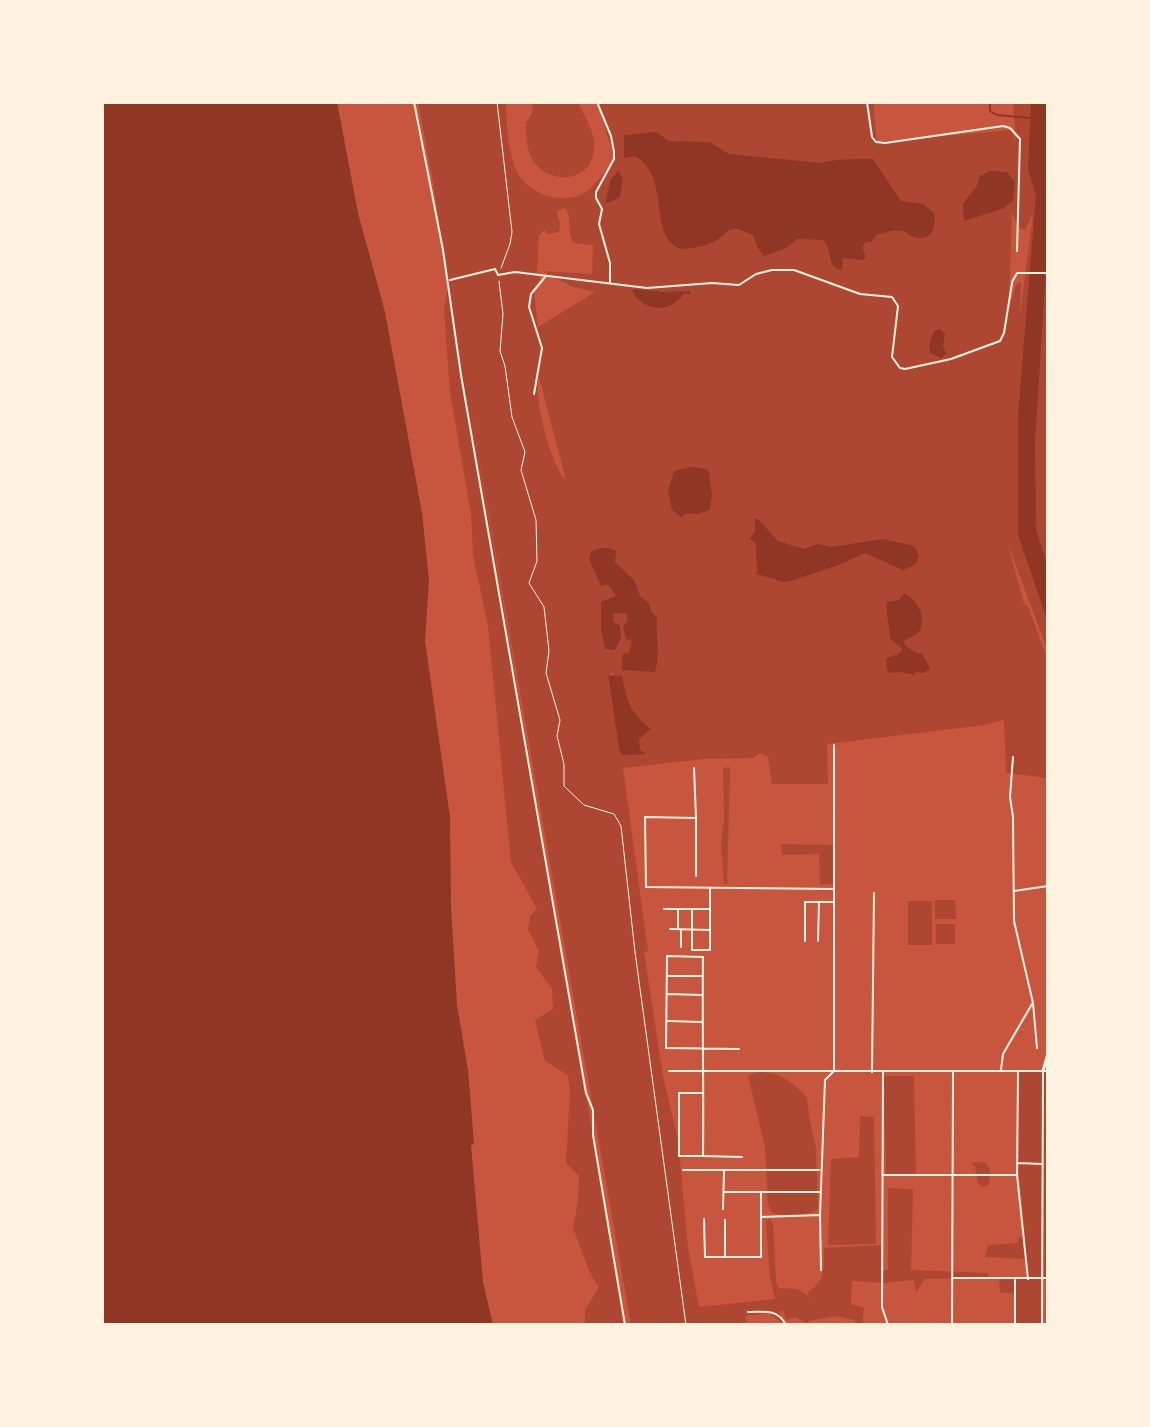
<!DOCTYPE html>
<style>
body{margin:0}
#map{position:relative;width:1150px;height:1427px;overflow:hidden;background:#c8553d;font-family:"Playfair Display",serif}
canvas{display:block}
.frame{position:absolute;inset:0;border:104px solid #fff3e0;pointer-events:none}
</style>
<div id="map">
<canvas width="1150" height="1427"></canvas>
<div class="frame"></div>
</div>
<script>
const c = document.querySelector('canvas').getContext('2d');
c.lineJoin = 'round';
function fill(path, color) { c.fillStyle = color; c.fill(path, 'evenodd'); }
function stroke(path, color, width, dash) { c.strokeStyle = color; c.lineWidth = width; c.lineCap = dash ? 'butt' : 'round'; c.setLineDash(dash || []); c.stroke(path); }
fill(new Path2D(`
 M418,102H506C507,124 507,149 516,170C526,193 563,207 586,192C597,184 606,170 615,160L597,102H873L877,142L1011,130L1016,142L1013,102H1048V652L1008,544L1024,604L1028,606L1048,661V778L1006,773L1004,720L985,725L827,744L828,784H772L768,757L760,753L753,758L703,759L623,768L648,951L644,952L663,1076L678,1140L688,1248L699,1307L775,1299L770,1278L766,1222L770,1218L773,1224L776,1282L779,1288L798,1289L809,1297L808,1292C826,1281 824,1267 824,1248L882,1245L883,1271L888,1270V1188L913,1189L911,1270L988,1273V1278L925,1279L916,1292L914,1280L884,1283L852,1281L851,1304L864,1308L862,1325H856L854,1320L837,1316L808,1321V1325L796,1317L786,1320L783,1310L779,1312L785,1325L769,1313L745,1316L747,1325H631L469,401L625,1325H585V1310L599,1287L591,1275L573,1228L578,1201L579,1176L566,1163L570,1092L568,1075L545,1061L535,1020L553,1009L552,989L536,967L539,951L528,929L530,916L537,909L511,862L488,626L473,555L471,514L450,392L444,309L448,285L433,182ZM565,208C573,219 566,232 574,243L593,245L592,274L542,271L573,287L595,292L538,327L534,291L540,280L537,270L539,235L545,230L548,234L559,232L560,223L556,211ZM1012,213L1019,228L1025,230L1033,213L1020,315L1021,282L1016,284L1009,308ZM539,377L566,480C551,467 533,396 539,377ZM612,673L613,674L626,755L619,749L608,676Z
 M533,102H578C585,117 596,133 594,150C591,186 541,185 530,154C526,145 526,133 526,123L532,114Z
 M730,767L727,884H724L721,844L724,821L723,768Z
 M781,844L833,845L834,884H820L819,854L782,855Z
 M935,900H955L956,919H935Z
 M908,901H932V945H908Z
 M936,924H955V944H936Z
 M1048,1071V1278L1043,1279L1041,1325H1015V1294L1000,1292L999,1278H1028L1026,1259L985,1257L988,1245L1017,1243L1019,1237H1025L1019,1174L1018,1072Z
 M758,1072C780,1072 792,1082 807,1097L810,1121L816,1148L818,1208C805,1219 788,1216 772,1213L768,1205L765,1147L748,1076Z
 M883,1076H914L916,1175H886Z
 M860,1116L874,1117L876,1244L828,1245L831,1159L859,1157Z
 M985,1162L990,1170L989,1184L983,1187L978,1183L975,1167L971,1163Z`), '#ae4732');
fill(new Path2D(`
 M102,102H337L358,213L385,312L422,513L429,580L425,641L450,817L451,907L457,1005L468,1070L474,1144L471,1145L483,1282L493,1325H102Z
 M1031,102H1048V238L1035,441L1036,530L1048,566V622L1018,535V415L1036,195L1028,170Z
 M656,132L669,141L710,142L729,154L822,163C831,159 861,159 873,159L901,201L923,204L934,213C937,226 932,243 914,237C910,236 907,232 903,231C894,229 884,233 876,235L872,242H866L862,247L866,257L863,260L843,258L842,270C826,268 833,249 823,240L797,239L786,248L764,256L758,248L753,235C725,222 733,232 713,242C704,247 691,248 681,249C646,236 672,176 635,156L624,158V135Z
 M618,171L623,178L620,197L605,204L611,179Z
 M990,171L1007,172L1015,182L1013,201L1002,209L964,221L963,203L977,186L980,176Z
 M635,289L661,292L690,291V295L684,293C671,314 643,312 632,291Z
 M940,329L945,334L943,345L946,354L941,358L930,353L929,344L934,331Z
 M691,467L706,469L709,472L712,496L710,509L707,511L697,514L686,513L681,517L672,510L668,491L674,471Z
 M755,519H758L778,541L804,549L818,544L831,547L883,539L914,546L919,556L916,564L903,570L865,553L839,565L791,581L784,582L757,574L756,544L750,539L755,531Z
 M600,548H610L616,551L615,562L634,580L640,596L649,603L652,613L657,616C655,636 661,653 655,672L622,670V654L629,653L632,641L626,639L623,627L628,620L626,613H614L613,621L620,626L621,638L615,650L605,649L601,629V602L616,596L608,584L601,586L589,559L591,552Z
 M904,593C918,599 929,621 917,634C915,635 905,640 904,641L905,645L914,652L922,654L930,668L924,673L915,672L914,675L901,672L891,673L887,670L886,659L900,653L902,649L890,638C890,625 885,613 887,602L899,600Z
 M608,675L622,676C627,702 630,712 651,729L639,739L640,750L646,754L622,755L619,749Z`), '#8f3625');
stroke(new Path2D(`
 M990,102V111L997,115L1030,118`), '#8f3625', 2);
stroke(new Path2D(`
 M497,102L512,232L510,244L501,268
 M499,281L503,314L500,351L505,366L512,417L525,452L521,470L536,520L537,561L529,583L544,607L549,651L546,673L560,720L557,736L564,764V786L584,805L614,814L621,826L635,952L686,1325`), '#fff3e0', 1);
stroke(new Path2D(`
 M414,102L443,250L461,375L586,1093L593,1110V1135L625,1325
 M597,102L611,136L614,152V159L596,192V198L602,209L599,224L610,263V283
 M867,102L872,137L876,142L885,143L1003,126L1010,128L1020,139L1017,251
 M450,280L495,269L498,275L515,272L647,288L712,283L739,285L756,274L772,270H794L860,294L892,297L898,306L892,357L900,368L905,369L951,359L1000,341L1004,333L1012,283
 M534,394L542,348L529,307L531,294L545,277
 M1013,757L1010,797L1013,817L1014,921L1033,1003L1037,1048
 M694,768L696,818L645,817L646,887L834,889
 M696,818V876
 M1014,891L1048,886
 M664,909H691
 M710,909H692V950H710V888
 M678,928V910
 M670,929L709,930
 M805,941V902H833
 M818,941L819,902
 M681,947V931
 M668,976H701
 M667,994L701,995
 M668,1021L702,1022
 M739,1049L666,1048L667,956L703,957C702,1023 704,1090 703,1156L742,1157
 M1001,1070L1003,1054L1032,1004
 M834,1071V745
 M872,1072L874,893
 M883,1072L882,1307L888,1325
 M1018,1073L1017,1175L1028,1279
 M702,1156H679V1093H703
 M1018,1163L1042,1164
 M683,1170H819
 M882,1175H1016
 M724,1192H761V1217L820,1215L821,1270
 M762,1192H819
 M723,1209L724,1171
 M704,1219L705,1257H725V1220
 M727,1257H761V1218
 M953,1278H1048
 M1015,1280V1325
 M748,1312C764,1312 777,1308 786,1325
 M952,1325L953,1073`), '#fff3e0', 2);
stroke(new Path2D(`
 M1012,282L1017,273H1048
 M669,1071H1048
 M820,1215L825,1080L833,1072
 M1042,1325L1043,1072`), '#fff3e0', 2);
stroke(new Path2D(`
 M1043,1071L1048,1053`), '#fff3e0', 3);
</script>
